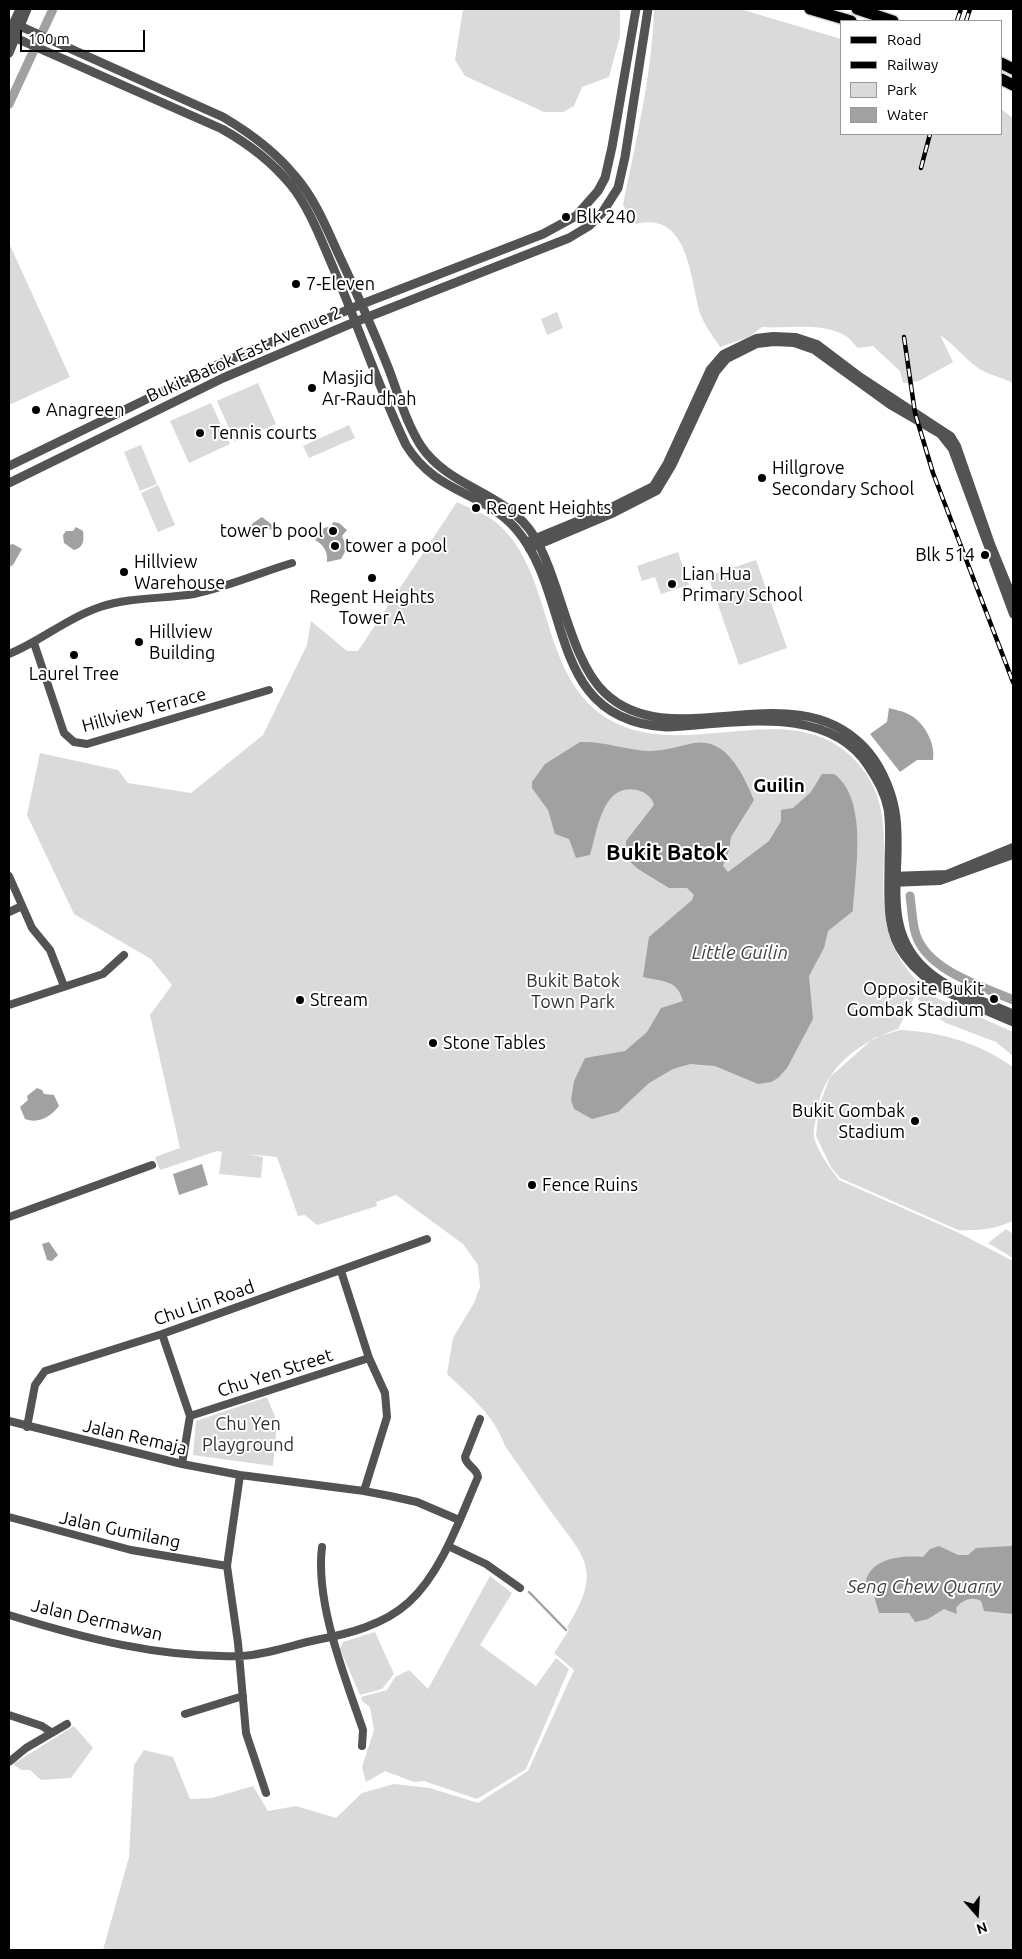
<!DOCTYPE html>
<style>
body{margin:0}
#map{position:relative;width:1022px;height:1959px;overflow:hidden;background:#fff;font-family:Ubuntu,sans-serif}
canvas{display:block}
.frame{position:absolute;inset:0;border:10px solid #000;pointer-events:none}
.legend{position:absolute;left:840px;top:20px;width:162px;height:115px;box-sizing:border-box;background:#fff;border:1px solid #999;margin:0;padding:6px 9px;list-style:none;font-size:15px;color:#000}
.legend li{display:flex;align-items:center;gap:10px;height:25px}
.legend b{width:25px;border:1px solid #999}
.north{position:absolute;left:952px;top:1889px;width:50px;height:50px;-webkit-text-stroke:4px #fff;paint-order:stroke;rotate:161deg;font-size:14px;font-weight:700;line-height:20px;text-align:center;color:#000}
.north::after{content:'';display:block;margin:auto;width:18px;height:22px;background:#000;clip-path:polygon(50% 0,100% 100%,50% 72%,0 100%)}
.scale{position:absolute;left:20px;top:30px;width:125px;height:22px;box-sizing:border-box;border:2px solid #000;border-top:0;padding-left:6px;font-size:15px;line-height:18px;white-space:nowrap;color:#000;-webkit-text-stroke:4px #fff;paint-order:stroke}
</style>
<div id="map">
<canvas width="1022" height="1959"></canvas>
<div class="frame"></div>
<ul class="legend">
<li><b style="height:6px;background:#000"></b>Road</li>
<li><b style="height:6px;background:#000"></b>Railway</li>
<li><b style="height:14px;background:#dadada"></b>Park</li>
<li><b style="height:14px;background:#a1a1a1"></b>Water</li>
</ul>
<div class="north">N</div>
<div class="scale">100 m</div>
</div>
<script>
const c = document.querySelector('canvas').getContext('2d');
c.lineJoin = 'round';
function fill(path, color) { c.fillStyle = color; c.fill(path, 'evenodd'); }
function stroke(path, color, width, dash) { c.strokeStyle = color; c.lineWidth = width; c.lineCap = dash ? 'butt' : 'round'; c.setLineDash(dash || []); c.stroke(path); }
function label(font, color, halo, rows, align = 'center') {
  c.font = font + ' Ubuntu,sans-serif'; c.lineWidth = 4; c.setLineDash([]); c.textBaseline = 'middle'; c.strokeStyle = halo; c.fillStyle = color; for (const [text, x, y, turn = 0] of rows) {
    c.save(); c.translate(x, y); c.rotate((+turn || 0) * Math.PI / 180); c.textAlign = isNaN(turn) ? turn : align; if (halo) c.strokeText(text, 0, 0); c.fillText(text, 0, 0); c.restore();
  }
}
fill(new Path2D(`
 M463,9H620V36L609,77L582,87L574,106L563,112H544L465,76L455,60Z
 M654,9H740L841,39V134H1001V109L1013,118V383C1002,377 985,374 977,367C964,358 954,344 940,335L953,362L919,381L903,383L900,371L873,346L858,348C854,344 849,337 844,335C819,322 789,329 762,327L749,337L720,347C713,336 704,325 700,313C690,279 689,211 636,224L623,205C636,140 652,75 654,9Z
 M9,243L70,377L9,405Z
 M557,312L563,328L547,335L541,319Z
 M258,383L276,424L235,442L217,401Z
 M211,403L230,444L189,463L170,421Z
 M349,425L355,438L309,458L303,446Z
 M141,445L157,484L140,491L124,452Z
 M158,485L175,525L158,532L141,493Z
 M457,502C471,509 487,514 498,524C556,576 538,678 610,720C688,765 798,688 861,767C914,833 848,914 921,985L898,1029C856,1043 820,1071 816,1118C815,1123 813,1131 814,1137C817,1151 830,1168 839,1180L957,1232L1013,1261V1950H103L129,1857L134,1765L144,1750L173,1757L190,1799L212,1798L253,1786L268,1811L296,1806L336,1818L362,1793L394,1784L430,1788L478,1803L528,1771L574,1670L554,1653L569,1630L567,1627C604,1569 584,1557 549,1509C534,1488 520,1467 505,1446C495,1416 469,1395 447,1374L453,1338L474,1303L480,1287L478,1265L463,1244L396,1195L376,1202L377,1206L317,1225L305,1215L298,1216L277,1157L246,1154L263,1157L261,1178L219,1174L222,1152L217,1151L160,1170L155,1157L180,1148L150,1015L172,985L151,959L74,914L27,815L40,753L118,770L128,783L191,793L263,735L307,645L311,621L347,651H358Z
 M678,552L689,585L661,594L655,577L642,581L637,566Z
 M756,560L787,648L739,665L708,576Z
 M921,991L1013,1032V1056L996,1042L946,1023L932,1014L918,999Z
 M900,1030C942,1032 979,1043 1013,1067V1221C995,1229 978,1231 958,1230L840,1178L831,1167L816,1136L819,1106L830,1077L874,1038Z
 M1006,1229L1013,1234V1258L988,1243Z
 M267,1397L277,1422L273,1466L193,1455L196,1421Z
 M490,1576L512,1593L480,1645L536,1686L556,1658L569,1669L526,1769L477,1799L424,1781L414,1782L385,1771L366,1782L362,1767L374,1730L370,1707L362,1701L361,1697L387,1690L395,1677L409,1670L428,1689Z
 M375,1632L394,1674L382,1689L360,1695L340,1649L343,1642Z
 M74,1726L93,1748L71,1778L41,1780L30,1770H21L13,1764Z`), '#dadada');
fill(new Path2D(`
 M262,517L276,528L272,530C263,526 259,527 252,534H245L253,523Z
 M333,522L339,523L347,530L342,536L347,548L341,559L327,562C328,552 324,545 315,540L318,537H313L324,528L332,526Z
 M76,527L83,531C84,541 84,547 74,550L64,543L63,535L66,531H73Z
 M13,544L22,549L13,565L9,567V545Z
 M889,708C895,710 903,711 908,714C924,721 936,744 933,760H917L900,772L870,734L887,722Z
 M580,742C603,741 626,750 649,751C665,751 679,746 694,743C727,737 744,776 754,800L731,837L729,850L723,866L728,872L769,841L781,821V810L793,808L811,792L822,774H834C869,799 855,873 853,911L828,931L824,948L809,976L813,1019L787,1068L778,1078L771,1082L758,1084L715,1066L690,1064L673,1069L649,1083L618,1112L592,1119L574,1109L571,1100L574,1081L585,1058L625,1051L647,1032L661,1008L683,1001C677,979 663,982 643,977L649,937L692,900L694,895L687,888H669L638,869L626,858V841L654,805C652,797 645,792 637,790C602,782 597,832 590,855L576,858L569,839L555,834L548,810L532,788V782L545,764Z
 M37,1088L42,1090L44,1094L54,1095L59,1106C50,1117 39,1124 25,1119L20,1107L28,1100L27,1096Z
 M202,1164L208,1185L179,1195L173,1174Z
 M49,1242L58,1255L52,1261L47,1260L42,1244Z
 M1013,1543V1614L984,1611L981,1601C972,1596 962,1600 956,1608L957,1614L944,1609L928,1619L915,1622L909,1613H879L872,1589L865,1590C864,1559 899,1555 923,1557L930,1549L939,1546L958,1555H968L976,1548L1011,1546Z`), '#a1a1a1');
stroke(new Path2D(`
 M529,1592L566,1630`), '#a1a1a1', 2.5);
stroke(new Path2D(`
 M9,104L53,9
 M910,896C912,909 912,923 916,935C928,971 982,986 1013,1000`), '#a1a1a1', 9);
const primary = new Path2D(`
 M810,9L851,21
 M857,9L893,21
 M1001,63L1013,69
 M1001,79L1013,85`);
stroke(primary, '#dbdbdb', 14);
stroke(new Path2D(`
 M526,542L611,507L653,486L667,463L710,369L723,354L756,338L773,336L796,337L817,344L858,375L951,436L957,446L991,544L1013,598
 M529,549L614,513L657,491L672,466L716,372L727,359L757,344L774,342L794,343L814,350L890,405L940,434L952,449L1013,614
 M34,643L64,733L74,742L87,744L269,690
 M9,654C41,641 67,618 100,607C130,597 163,599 194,594C227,587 259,573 292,563
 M9,876L32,928L50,950L64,986
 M891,876L947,874L1013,847
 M890,883L940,881L1013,855
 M9,912L22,906
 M9,1005L103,974L124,955
 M9,1217L152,1165
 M341,1271L369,1358L385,1393L387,1417L364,1491
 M162,1334L190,1416L182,1464
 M190,1416L369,1358
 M9,1421L182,1464L240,1475L364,1491L390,1496L417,1502L459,1520
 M27,1427L35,1385L45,1371L162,1334L427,1239
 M240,1475L227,1566L238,1643L246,1733L266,1793
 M9,1517L131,1550L227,1566
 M448,1546L486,1564L520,1588
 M322,1547C315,1603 345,1677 363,1730L362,1746
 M9,1615C83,1638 160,1658 238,1656C262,1656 292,1645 316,1640C348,1634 384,1625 409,1602C442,1572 460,1518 478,1477C477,1468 466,1466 465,1457L480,1419
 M185,1714L243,1696
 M9,1715L42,1726L51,1732
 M9,1762L26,1748L67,1724`), '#535353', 8);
stroke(new Path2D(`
 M13,23L223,117C250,133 275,151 295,176C314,198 325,224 337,251C355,289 372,327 388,367C398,393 406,423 421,446C450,489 507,492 534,536C561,580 569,659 605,693C672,757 791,672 863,746C879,762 891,788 895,811C905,867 876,930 930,973C953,992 986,1002 1013,1014
 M9,33L20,9
 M9,35L222,129C247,143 271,161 290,184C309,207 320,237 332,265C358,324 378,387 406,445C437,495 482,490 516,529C574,596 545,720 666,727C732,724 828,702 869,767C878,781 885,793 888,809C891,827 889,847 889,865C889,896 885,930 905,956C931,991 975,1005 1013,1022
 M9,53L27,9
 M9,466L217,365L362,304L543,234L576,216L598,191L605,178L612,147L636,9
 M9,483L223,378L350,324L569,238L589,226L602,213L618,188L625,157L648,9`), '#535353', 9);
stroke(primary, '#000', 11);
const rail = new Path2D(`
 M957,21L961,9
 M966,21L970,9
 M921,168L930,134
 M904,337L915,413L933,473L1013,682`);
stroke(rail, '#000', 4.5);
stroke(rail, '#fff', 2.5, [8]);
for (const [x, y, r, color] of [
 [566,217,5,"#000"],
 [296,284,5,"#000"],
 [312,388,5,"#000"],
 [36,410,5,"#000"],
 [200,433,5,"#000"],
 [762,478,5,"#000"],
 [476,508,5,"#000"],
 [333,531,5,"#000"],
 [335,546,5,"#000"],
 [985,555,5,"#000"],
 [124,572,5,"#000"],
 [372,578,5,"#000"],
 [672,584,5,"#000"],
 [139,642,5,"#000"],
 [74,655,5,"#000"],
 [994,999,5,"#000"],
 [300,1000,5,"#000"],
 [433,1043,5,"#000"],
 [915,1121,5,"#000"],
 [532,1185,5,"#000"]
]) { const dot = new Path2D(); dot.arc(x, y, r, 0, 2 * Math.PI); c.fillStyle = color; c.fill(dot); stroke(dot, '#fff', 2); }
label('18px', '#000', '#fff', [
 ["Blk 240",576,217],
 ["7-Eleven",306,284],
 ["Masjid",322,378],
 ["Ar-Raudhah",322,399],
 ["Anagreen",46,410],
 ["Tennis courts",210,433],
 ["Hillgrove",772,468],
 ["Secondary School",772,489],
 ["Regent Heights",486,508],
 ["tower b pool",323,531,"right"],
 ["tower a pool",345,546],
 ["Blk 514",975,555,"right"],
 ["Hillview",134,562],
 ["Warehouse",134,583],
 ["Lian Hua",682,574],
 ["Primary School",682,595],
 ["Regent Heights",372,597,"center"],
 ["Tower A",372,618,"center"],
 ["Hillview",149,632],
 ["Building",149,653],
 ["Laurel Tree",74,674,"center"],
 ["Opposite Bukit",984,989,"right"],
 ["Gombak Stadium",984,1010,"right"],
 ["Stream",310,1000],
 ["Stone Tables",443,1043],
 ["Bukit Gombak",905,1111,"right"],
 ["Stadium",905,1132,"right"],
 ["Fence Ruins",542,1185]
], 'left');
label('18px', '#000', '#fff', [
 ["Bukit Batok East Avenue 2",244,354,-24],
 ["Hillview Terrace",144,710,-15],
 ["Chu Lin Road",204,1303,-19],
 ["Chu Yen Street",275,1373,-18],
 ["Jalan Remaja",135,1437,13],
 ["Jalan Gumilang",120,1530,12],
 ["Jalan Dermawan",97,1620,13]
]);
label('18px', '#313131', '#fff', [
 ["Bukit Batok",573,981],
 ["Town Park",573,1002],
 ["Chu Yen",248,1424],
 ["Playground",248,1445]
]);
label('bold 19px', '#000', '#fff', [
 ["Guilin",779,786]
]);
label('italic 19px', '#424242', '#fff', [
 ["Little Guilin",740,953],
 ["Seng Chew Quarry",924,1587]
]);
label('bold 22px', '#000', '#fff', [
 ["Bukit Batok",667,853]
]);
</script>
